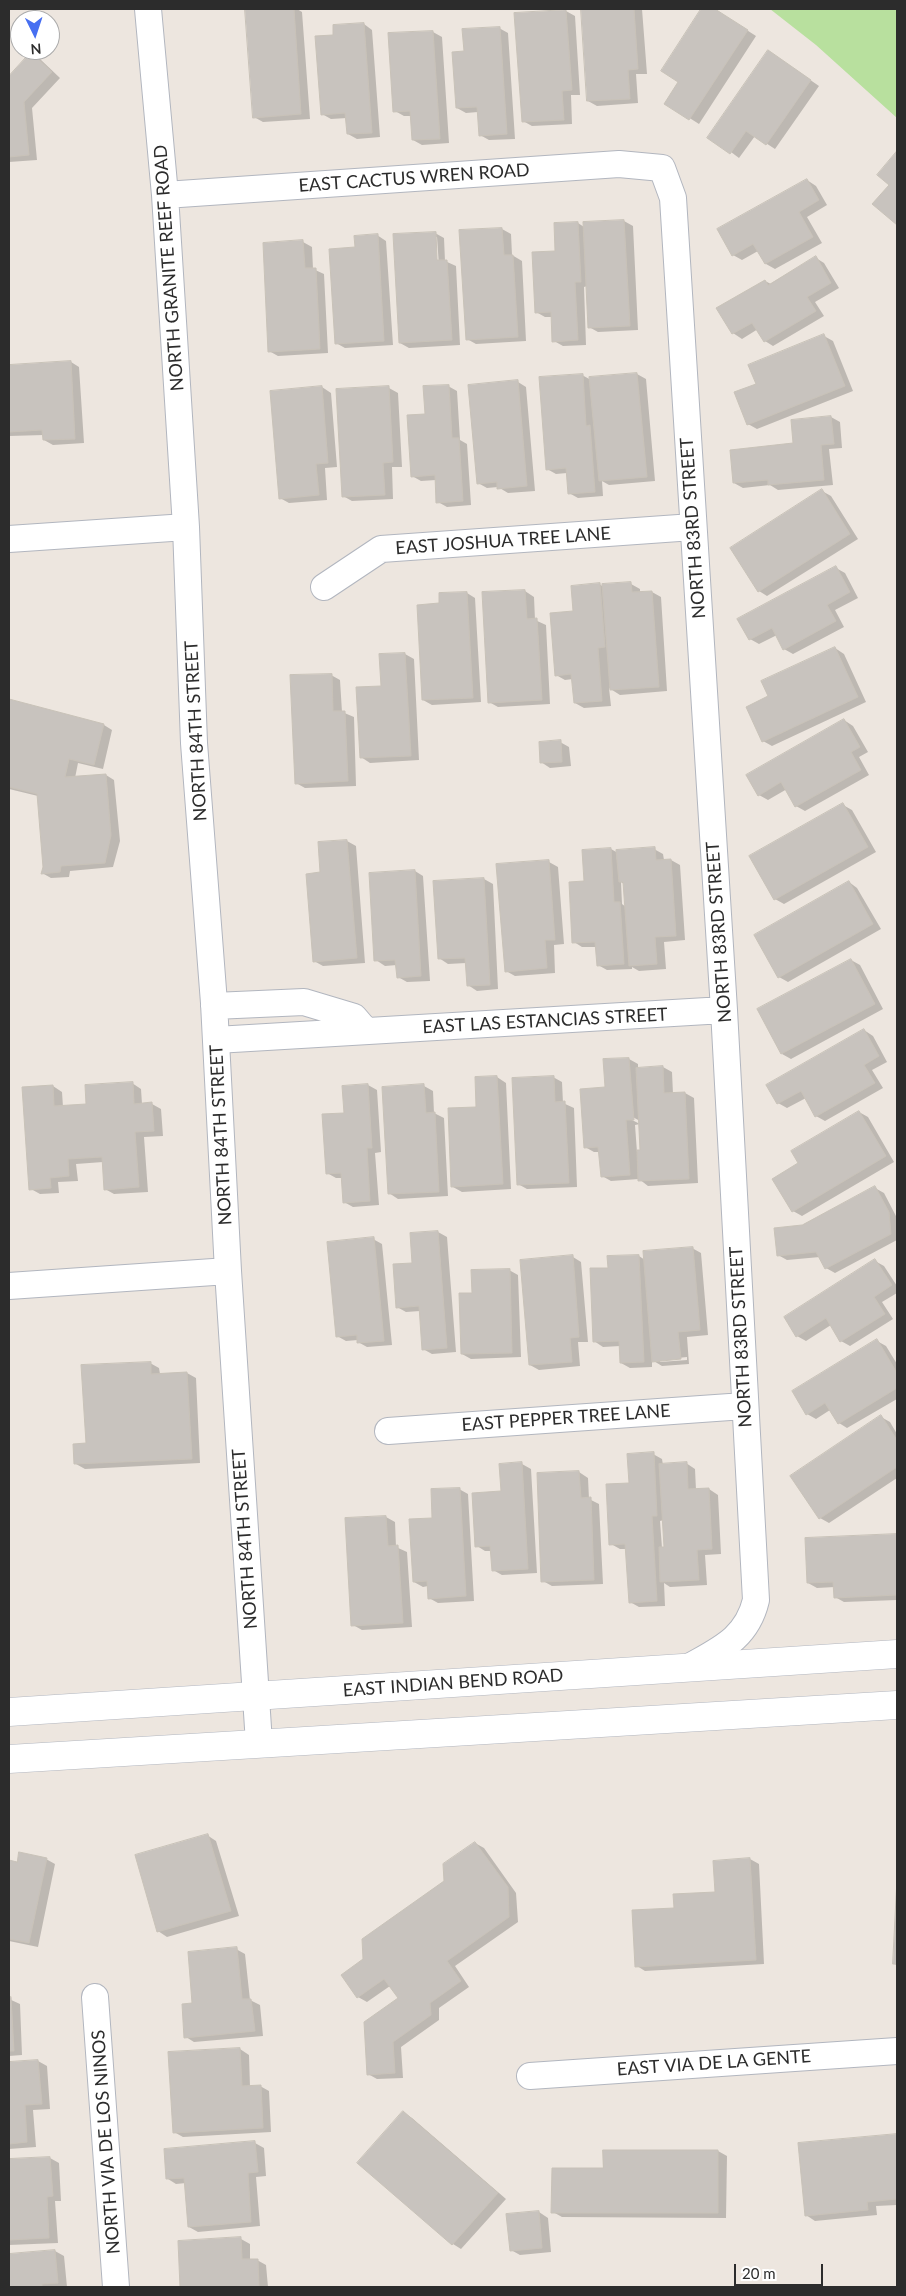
<!DOCTYPE html>
<style>
body{margin:0}
#map{position:relative;width:906px;height:2296px;overflow:hidden;background:#ede6df;font-family:Lato,sans-serif}
canvas{display:block}
.frame{position:absolute;inset:0;border:10px solid #2c2c2c;pointer-events:none}
.north{position:absolute;left:10px;top:10px;width:50px;height:50px;box-sizing:border-box;background:#fff;border:1px solid #ababab;border-radius:50%;rotate:176deg;font-size:14px;font-weight:700;line-height:20px;text-align:center;color:#2c2c2c}
.north::after{content:'';display:block;margin:auto;width:18px;height:22px;background:#476ff1;clip-path:polygon(50% 0,100% 100%,50% 72%,0 100%)}
.scale{position:absolute;left:734px;top:2264px;width:89px;height:22px;box-sizing:border-box;border:2px solid #2c2c2c;border-top:0;padding-left:6px;font-size:15px;line-height:18px;white-space:nowrap;color:#2c2c2c;-webkit-text-stroke:4px #fff;paint-order:stroke}
</style>
<div id="map">
<canvas width="906" height="2296"></canvas>
<div class="frame"></div>
<div class="north">N</div>
<div class="scale">20 m</div>
</div>
<script>
const c = document.querySelector('canvas').getContext('2d');
c.lineJoin = 'round';
function fill(path, color) { c.fillStyle = color; c.fill(path, 'evenodd'); }
function stroke(path, color, width, dash) { c.strokeStyle = color; c.lineWidth = width; c.lineCap = dash ? 'butt' : 'round'; c.setLineDash(dash || []); c.stroke(path); }
function label(font, color, halo, rows, align = 'center') {
  c.font = font + ' Lato,sans-serif'; c.lineWidth = 4.5; c.setLineDash([]); c.textBaseline = 'middle'; c.strokeStyle = halo; c.fillStyle = color; for (const [text, x, y, turn = 0] of rows) {
    c.save(); c.translate(x, y); c.rotate((+turn || 0) * Math.PI / 180); c.textAlign = isNaN(turn) ? turn : align; if (halo) c.strokeText(text, 0, 0); c.fillText(text, 0, 0); c.restore();
  }
}
fill(new Path2D(`
 M770,9H897V118L816,45Z`), '#b8e09e');
fill(new Path2D(`
 M266,9H297L302,12L310,119L263,122L254,117L247,10Z
 M582,9H642L647,74H636L638,103L597,106L588,101Z
 M703,9H714L756,36L699,124L666,103L680,81L663,70Z
 M566,11L575,16L580,95H571L572,124L532,126L523,121Z
 M364,24L372,30L380,137L357,139L348,134L347,118L331,119L322,114L335,36Z
 M499,28L508,33L515,139L489,140L480,135L478,112L466,113L457,108L465,52Z
 M433,32L442,37L449,143L422,145L413,140L411,116H404L395,111Z
 M31,54L40,59L60,78L32,108L37,160L9,162V77Z
 M777,57L819,86L775,149L755,136L739,158L731,152Z
 M897,153V223L874,204L890,185L879,175Z
 M807,180L816,186L827,205L807,217L822,243L775,269L766,264L758,251L742,260L733,255Z
 M624,221L633,226L638,330L598,332L589,327L587,286L584,287L586,345L563,346L554,341L552,317H545L536,312L556,252L578,223L584,227V223Z
 M502,229L511,234L512,255L522,261L526,341L476,344L467,339Z
 M435,233L444,238L445,261L456,266L460,345L409,348L400,343ZM435,237H437L439,266H436Z
 M377,235L386,241L393,345L345,348L336,343Z
 M303,242L312,247L313,269L324,274L328,353L278,356L269,351L264,244Z
 M816,258L824,263L839,288L815,302L824,316L773,346L765,341L758,329L742,339L733,333L718,308L765,281L771,284Z
 M824,336L833,341L853,391L757,429L748,424L758,384Z
 M71,362L79,367L84,443L53,445L44,440V435L9,436V366Z
 M637,374L646,379L655,481L609,485L602,481L603,496L578,498L569,493L567,473L556,474L547,469L582,375L591,380Z
 M518,382L526,387L535,491L508,493L498,487L487,488L478,483Z
 M448,386L457,391L460,440L467,444L471,505L447,507L438,502L436,480L421,481L412,476L427,415Z
 M322,387L331,393L337,467L325,468L327,500L289,503L280,498Z
 M389,388L398,393L402,467H392L393,499L352,501L343,496Z
 M831,417L840,422L842,448L829,449L833,485L778,490L770,485L743,488L734,483L794,445Z
 M822,491L831,496L858,539L767,596L759,591Z
 M836,568L845,573L858,598L835,610L844,627L793,654L784,649L777,635L759,644L750,639Z
 M599,584L604,587L631,584L640,589V593L652,592L661,597L667,691L620,695L609,688L611,706L584,708L575,703L573,679L565,680L556,675L574,612Z
 M525,591L534,597L535,620L546,625L550,704L498,707L489,702Z
 M467,593L475,598L481,702L432,705L423,700L440,604Z
 M835,648L844,654L866,702L772,746L763,741L770,697Z
 M405,654L414,659L419,760L370,763L361,757L382,687L381,656Z
 M331,675L340,680L342,712L354,717L356,786L305,788L296,783Z
 M9,701L104,725L112,730L103,769L78,763L75,778L106,775L114,780L120,841L113,867L70,871L69,877L51,878L42,873L44,867L38,796L9,789Z
 M844,720L853,726L868,752L859,757L869,775L805,811L796,806L787,789L768,800L759,795Z
 M560,742L569,747L571,766L550,768L541,762Z
 M843,805L852,810L876,852L784,904L775,899Z
 M347,841L356,846L365,963L323,966L314,961L321,873Z
 M611,849L618,853L654,849L663,854L664,860H671L680,865L685,940L664,942L666,969L639,971L632,967V969L607,970L598,965L597,947H582L574,942L585,882ZM621,882L624,884L626,907L622,904Z
 M549,862L558,867L564,944L554,945L555,973L515,976L506,971Z
 M415,871L423,876L430,981L407,982L398,977L397,965L385,966L376,960Z
 M484,879L493,884L498,989L477,991L468,985L466,963L448,964L439,958Z
 M849,882L857,888L881,929L788,982L779,977Z
 M851,960L860,965L883,1009L791,1059L782,1054Z
 M864,1030L873,1036L887,1062L872,1070L883,1088L825,1121L816,1116L806,1098L787,1108L778,1103Z
 M629,1059L638,1064V1069L663,1067L672,1072L673,1094L685,1093L694,1098L698,1183L648,1186L639,1179L611,1181L602,1176L600,1152H594L585,1147ZM629,1115L640,1121L641,1151L637,1152L635,1125L640,1124L628,1118Z
 M497,1077L506,1083L511,1189L462,1192L453,1187L477,1108L476,1078Z
 M553,1077L562,1082L563,1103L574,1108L577,1187L527,1189L518,1184Z
 M132,1083L141,1089L142,1104H152L161,1109L163,1136L144,1137L148,1192L114,1194L105,1189L103,1162L76,1164L78,1181L58,1182L59,1193L40,1194L31,1189L53,1086L62,1092L63,1107L88,1105Z
 M368,1085L377,1090L381,1152L375,1153L379,1205L353,1207L344,1202L343,1178H336L327,1173L345,1114Z
 M424,1086L433,1091L434,1113L444,1118L448,1196L398,1199L389,1193Z
 M859,1112L868,1117L894,1162L802,1216L793,1211L800,1163Z
 M875,1188L884,1193L897,1218V1240L835,1273L826,1268L820,1257L787,1260L778,1255L802,1226Z
 M438,1232L447,1237L456,1352L432,1354L423,1349L420,1311L406,1312L397,1307L414,1264L412,1234Z
 M373,1239L382,1244L392,1345L367,1347L358,1342V1340L346,1341L337,1336Z
 M692,1248L701,1253L708,1335L687,1337L689,1364L662,1366L652,1360V1367L630,1368L621,1363L620,1346L603,1347L594,1341L609,1269L639,1256L645,1260ZM687,1357V1360L660,1362V1360Z
 M573,1257L581,1262L588,1342H578L580,1366L539,1370L530,1365Z
 M875,1261L884,1266L897,1286V1293L882,1302L893,1319L850,1346L841,1341L831,1325L806,1341L797,1336Z
 M509,1270L518,1275L521,1357L471,1359L462,1354L473,1294Z
 M877,1341L886,1346L897,1364V1399L847,1428L839,1423L830,1410L816,1419L807,1414Z
 M150,1363L159,1368L160,1374L187,1373L196,1378L200,1463L85,1469L76,1464L87,1445Z
 M881,1417L890,1422L897,1434V1478L829,1523L820,1518Z
 M653,1454L662,1459L663,1465L686,1463L695,1469L696,1490L709,1489L718,1495L721,1554L705,1555L707,1585L670,1587L664,1583L665,1606L639,1607L630,1602L627,1549H620L611,1544L630,1484ZM664,1520L665,1548H662L660,1521Z
 M522,1464L531,1469L537,1573L502,1575L493,1570L492,1551H485L477,1546L502,1493L501,1465Z
 M579,1472L588,1478L589,1499L599,1504L603,1584L552,1586L543,1581Z
 M459,1489L468,1494L474,1601L438,1603L429,1598L428,1586L423,1587L414,1582L434,1519Z
 M386,1517L395,1522L396,1547L407,1552L412,1627L362,1630L353,1625Z
 M897,1535V1600L844,1602L835,1597V1587L817,1588L808,1583L806,1540Z
 M207,1835L216,1841L239,1916L167,1937L158,1931Z
 M475,1843L484,1848L516,1893L518,1922L455,1966L469,1987L439,2008V2020L401,2047L403,2078L377,2079L368,2074L399,1999L390,1986L367,2002L358,1997L365,1960L446,1881Z
 M46,1859L55,1864L38,1947L9,1941V1861L18,1863Z
 M750,1859L759,1864L764,1964L645,1971L637,1966L716,1893Z
 M897,1891V1965L894,1964Z
 M236,1949L245,1954L250,2000L260,2005L263,2036L194,2042L186,2037L194,2004Z
 M9,1999L20,2004L22,2055L9,2056Z
 M240,2049L249,2055L250,2087L260,2086L269,2091L271,2132L183,2137L174,2132Z
 M38,2061L47,2066L50,2109L33,2110L36,2147L9,2149V2063Z
 M403,2112L412,2118L506,2199L461,2249L453,2244Z
 M897,2136V2205L876,2206L877,2215L815,2221L806,2215L800,2144Z
 M255,2143L264,2148L266,2176L256,2177L260,2226L198,2232L189,2227L186,2183L176,2184L168,2179Z
 M718,2151L727,2156L726,2218L562,2217L553,2212L605,2170Z
 M50,2158L59,2163L61,2201H55L58,2243L9,2245V2160Z
 M539,2212L548,2218L551,2252L520,2255L511,2250Z
 M241,2239L250,2244V2260H257L266,2265L268,2287H181L179,2242Z
 M55,2251L64,2256L67,2287H9V2255Z`), '#0003');
const building = new Path2D(`
 M245,9H294L301,114L253,118Z
 M581,9H634L638,69L628,70L630,99L587,101Z
 M701,9H715L748,30L689,120L664,104L678,82L661,71Z
 M566,10L572,90L562,91L564,120L522,122L514,13Z
 M364,23L372,133L347,134L345,113L321,115L315,36L333,35V25Z
 M500,27L507,134L479,136L477,107L456,108L452,52L464,51L462,29Z
 M433,31L440,139L412,140L410,111L393,112L388,33Z
 M768,50L811,80L766,145L746,131L730,154L707,138Z
 M31,52L52,72L24,102L29,155L9,157V76Z
 M897,151V225L872,204L889,185L877,175Z
 M807,179L819,200L799,212L813,237L765,264L753,244L732,256L717,229Z
 M624,220L630,326L588,328L583,222Z
 M578,222L581,282H575L578,340L552,342L551,312L535,313L532,252L555,251L554,223Z
 M502,228L504,255H513L518,337L466,340L459,230Z
 M436,232L437,260H447L452,340L399,343L393,234Z
 M378,234L384,341L335,344L329,249L355,247L354,236Z
 M303,240L305,268H316L320,349L268,352L263,243Z
 M816,256L831,283L807,297L816,311L764,342L752,323L732,334L716,308L765,280L768,285Z
 M824,334L845,386L747,425L734,392L756,384L748,365Z
 M71,361L75,439L43,440L42,430L9,432V365Z
 M637,373L647,477L599,481L589,377Z
 M583,374L586,426L590,425L595,492L568,494L566,468L546,470L539,377Z
 M518,380L527,486L497,489V482L477,484L468,385Z
 M449,385L452,438H459L463,501L436,503L435,475L411,477L407,415L425,414L423,386Z
 M322,386L328,463L316,464L319,495L279,499L270,391Z
 M389,386L393,462L383,463L385,495L342,497L336,389Z
 M831,416L834,444L821,445L824,480L768,485V480L733,483L730,450L793,443L791,420Z
 M822,489L850,534L758,592L730,548Z
 M836,566L850,592L827,605L836,621L783,650L772,628L749,640L737,619Z
 M631,582L632,592L652,591L659,687L610,690L602,584Z
 M600,583L605,647L598,648L602,701L574,703L571,674L555,676L550,613L573,611L571,586Z
 M525,590L527,619L537,618L542,700L488,703L482,592Z
 M467,592L473,698L422,700L417,605L439,603V593Z
 M835,647L858,697L762,742L746,707L768,696L761,681Z
 M405,653L411,756L360,758L356,687L381,686L379,654Z
 M332,674L333,711H345L348,781L295,784L290,675Z
 M9,699L104,724L94,765L69,759L65,777L106,774L111,835L105,863L61,866L60,872L41,874L43,867L37,794L9,787Z
 M844,719L860,747L851,752L861,770L795,807L781,782L758,796L746,775Z
 M561,740L562,762L540,763L539,742Z
 M843,803L868,847L774,900L749,856Z
 M347,840L357,958L313,962L306,874L320,872L318,842Z
 M655,847L656,860L671,859L676,936L655,937L657,964L629,966L623,882H619L616,850Z
 M611,848L614,902H620L624,964L597,966L595,942L572,943L569,882L584,881L582,850Z
 M549,860L555,940H545L547,968L505,972L496,864Z
 M415,870L421,976L397,978L395,960L374,961L369,873Z
 M484,878L490,985L467,986L465,958L438,959L433,881Z
 M849,881L873,924L778,978L754,935Z
 M851,959L875,1004L781,1054L757,1009Z
 M864,1029L879,1056L864,1065L875,1083L815,1117L801,1091L777,1104L766,1085Z
 M629,1058L634,1120H626L630,1175L601,1177L598,1147L584,1148L580,1089L605,1087L603,1059Z
 M663,1066L664,1093L685,1092L689,1179L638,1181L637,1150H640L636,1068Z
 M497,1076L503,1184L451,1187L448,1108L476,1107L475,1077Z
 M554,1076L555,1102L565,1101L569,1183L517,1185L512,1078Z
 M133,1082L134,1104L152,1102L154,1131L135,1132L139,1187L104,1190L102,1157L68,1159L69,1176L50,1178L51,1188L29,1190L22,1087L53,1085L54,1106L86,1104L85,1085Z
 M368,1084L372,1148H367L370,1201L343,1203L341,1173L326,1174L322,1114L344,1113L342,1086Z
 M424,1084L426,1113L435,1112L439,1192L388,1194L382,1087Z
 M859,1111L886,1156L792,1212L772,1179L798,1163L791,1151Z
 M875,1186L889,1212L891,1234L825,1269L816,1252L777,1256L774,1228L802,1225Z
 M438,1231L447,1348L422,1350L419,1306L396,1308L393,1264L412,1263L410,1233Z
 M374,1237L384,1341L357,1343V1335L336,1337L327,1242Z
 M693,1247L700,1330L678,1332L681,1359L652,1362L643,1251Z
 M573,1255L579,1337L570,1338L572,1362L529,1365L520,1260Z
 M639,1255L644,1362L620,1363L619,1341L593,1342L590,1268H608L607,1256Z
 M875,1259L892,1285L874,1297L885,1314L840,1342L826,1318L796,1337L784,1317Z
 M510,1269L512,1353L461,1354L459,1293H472L471,1270Z
 M877,1339L897,1373V1388L838,1424L825,1403L806,1415L792,1391Z
 M151,1362V1374L187,1372L192,1459L74,1464L73,1444L86,1443L81,1365Z
 M881,1415L897,1440V1467L819,1519L790,1476Z
 M654,1452L657,1516H652L657,1601L629,1603L625,1544L609,1545L606,1484L629,1483L627,1454Z
 M522,1462L528,1569L492,1571L490,1546L475,1547L472,1493L501,1491L499,1464Z
 M687,1462L688,1489L709,1488L712,1549L697,1550L699,1580L660,1582L659,1547H664L659,1464Z
 M579,1471L581,1498L591,1497L594,1580L541,1582L537,1473Z
 M460,1488L466,1596L428,1599L427,1581L413,1582L409,1519L432,1518L431,1489Z
 M386,1516L388,1546L398,1545L403,1623L351,1626L345,1518Z
 M897,1534V1595L834,1598L833,1582L807,1583L805,1538Z
 M208,1834L231,1911L157,1932L135,1855Z
 M475,1842L508,1887L509,1917L447,1961L461,1981L430,2003L431,2015L393,2042L395,2073L367,2075L364,2022L398,1998L384,1979L357,1998L341,1975L363,1959L362,1939L444,1881L443,1864Z
 M19,1852L47,1858L29,1943L9,1939V1860L17,1862Z
 M750,1858L756,1960L635,1967L632,1910L674,1908L673,1894L715,1892L713,1861Z
 M897,1879V1964H893Z
 M237,1947L242,1999H251L255,2031L184,2038L182,2004L192,2003L188,1952Z
 M11,1997L14,2051H9V1998Z
 M240,2048L242,2086L261,2085L263,2128L173,2133L168,2052Z
 M38,2060L42,2104L25,2105L27,2142L9,2144V2062Z
 M403,2111L498,2193L452,2245L357,2163Z
 M897,2134V2199L867,2202L868,2210L805,2216L798,2143Z
 M255,2141L258,2172L248,2173L251,2222L188,2227L184,2178L166,2179L164,2149Z
 M603,2150H718V2213H551L552,2168H603Z
 M50,2157L53,2196L47,2197L49,2238L9,2240V2159Z
 M539,2211L542,2248L510,2251L506,2214Z
 M241,2237L242,2259H258L259,2287H180L178,2241Z
 M55,2250L58,2283L42,2284V2287H9V2254Z`);
fill(building, '#c8c3be');
stroke(building, '#c8c2b8', 1);
const minor = new Path2D(`
 M148,9L165,195L186,527L194,743L214,1003L228,1271L259,1743
 M165,195L619,164L662,168L673,198L724,1010L756,1600C747,1638 721,1649 689,1667
 M9,539L186,527
 M324,587L381,549L693,527
 M214,1006L304,1002L354,1017L366,1031
 M216,1040L724,1010
 M9,1286L228,1271
 M388,1431L744,1406
 M95,1997L116,2287
 M530,2076L897,2051`);
const secondary = new Path2D(`
 M9,1712L897,1654
 M9,1759L897,1705`);
stroke(minor, '#b2b6bf', 28);
stroke(secondary, '#b2b6bf', 29);
stroke(minor, '#fff', 26);
stroke(secondary, '#fff', 28);
label('18px', '#2c2c2c', '#fff', [
 ["EAST CACTUS WREN ROAD",414,178,-4],
 ["NORTH GRANITE REEF ROAD",169,268,-94],
 ["NORTH 83RD STREET",693,528,-94],
 ["EAST JOSHUA TREE LANE",503,541,-4],
 ["NORTH 84TH STREET",196,731,-93],
 ["NORTH 83RD STREET",719,932,-94],
 ["EAST LAS ESTANCIAS STREET",545,1021,-3],
 ["NORTH 84TH STREET",221,1135,-93],
 ["NORTH 83RD STREET",741,1337,-93],
 ["EAST PEPPER TREE LANE",566,1418,-4],
 ["NORTH 84TH STREET",245,1539,-94],
 ["EAST INDIAN BEND ROAD",453,1683,-4],
 ["EAST VIA DE LA GENTE",714,2063,-4],
 ["NORTH VIA DE LOS NINOS",106,2142,-94]
]);
</script>
